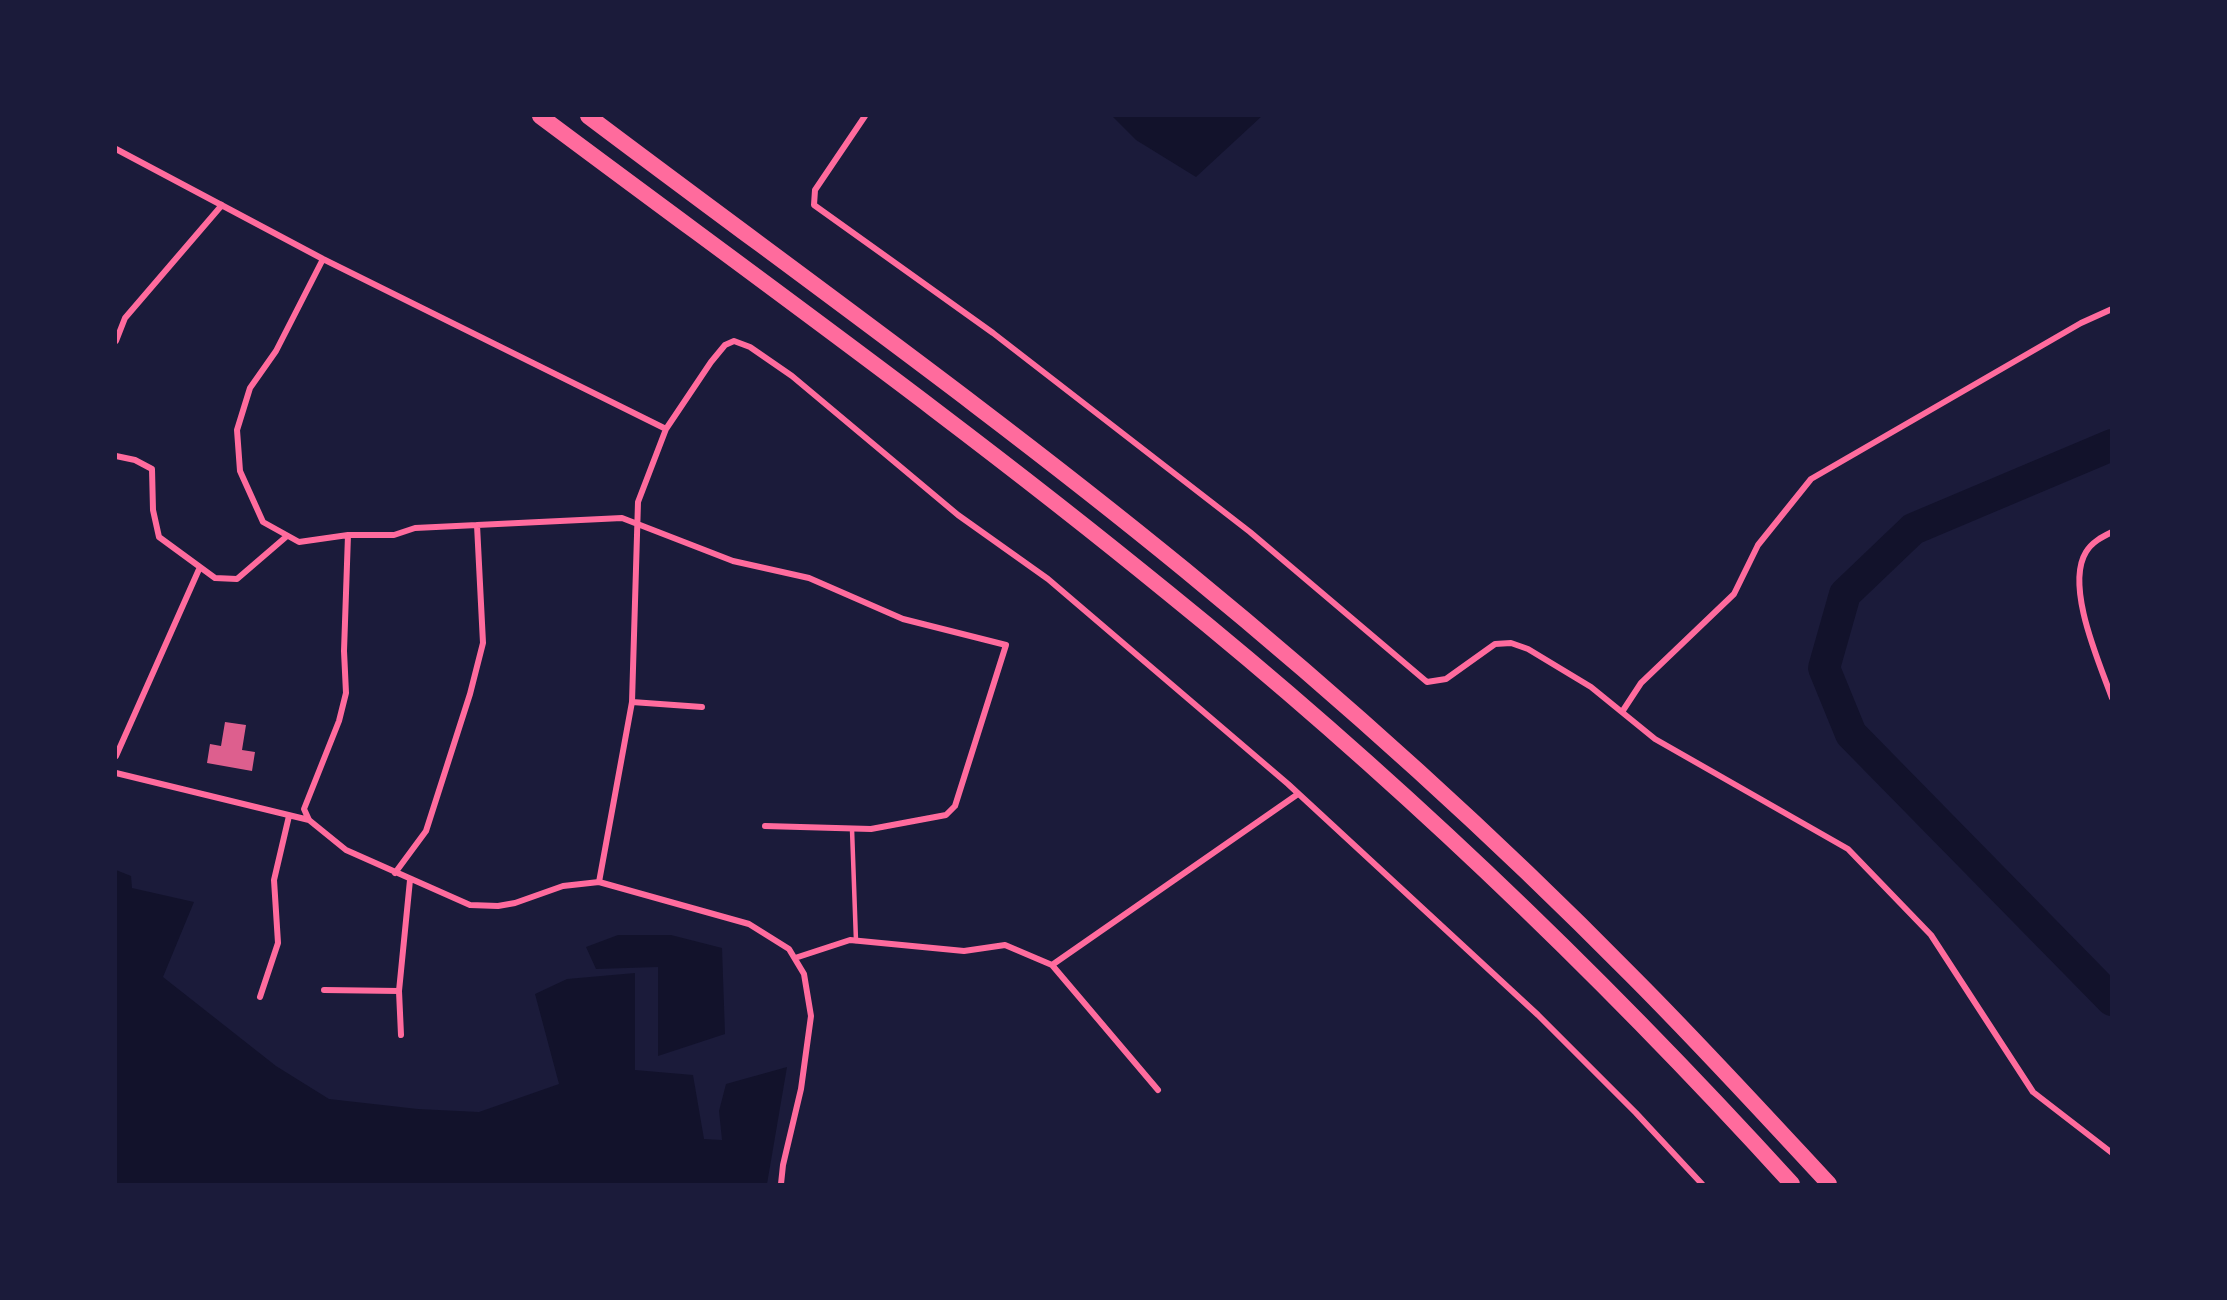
<!DOCTYPE html>
<style>
body{margin:0}
#map{position:relative;width:2227px;height:1300px;overflow:hidden;background:#1b1b3a;font-family:Roboto,sans-serif}
canvas{display:block}
.frame{position:absolute;inset:0;border:117px solid #1b1b3a;pointer-events:none}
</style>
<div id="map">
<canvas width="2227" height="1300"></canvas>
<div class="frame"></div>
</div>
<script>
const c = document.querySelector('canvas').getContext('2d');
c.lineJoin = 'round';
function fill(path, color) { c.fillStyle = color; c.fill(path, 'evenodd'); }
function stroke(path, color, width, dash) { c.strokeStyle = color; c.lineWidth = width; c.lineCap = dash ? 'butt' : 'round'; c.setLineDash(dash || []); c.stroke(path); }
fill(new Path2D(`
 M1112,116H1262L1196,177L1136,140Z
 M116,870L131,876L132,888L194,902L163,977L276,1066L329,1099L418,1109L479,1112L559,1084L535,994L567,979L635,973V1070L693,1075L704,1139L722,1140L719,1111L726,1084L787,1067L767,1184H116Z
 M618,935H671L722,948L725,1034L658,1056V967L596,969L586,947Z`), '#12122b');
stroke(new Path2D(`
 M2112,445L1913,529L1845,594L1824,668L1851,734L2112,1000`), '#12122b', 32);
fill(new Path2D(`
 M225,722L246,725L242,750L255,752L252,771L207,763L210,744L221,746Z`), '#dd5f8e');
stroke(new Path2D(`
 M852,829L856,941`), '#ff6b9d', 4.5);
stroke(new Path2D(`
 M865,116L815,190L814,205L993,333L1250,532L1427,682L1446,679L1495,644L1511,643L1528,649L1591,687L1655,739L1848,849L1931,935L2033,1092L2112,1153
 M116,149L323,259L666,429
 M323,259L276,351L250,388L237,430L240,471L263,522L299,542L348,535H394L415,528L622,518L733,561L809,578L903,619L1006,645L955,806L946,815L871,829L765,826
 M116,341L125,318L222,205
 M116,456L135,460L152,469L153,510L159,537L215,578L237,579L287,536
 M2112,532C2102,537 2092,542 2086,552C2065,586 2099,662 2112,698
 M348,535L344,651L346,693L339,721L304,809L309,820L346,850L470,905L498,906L515,903L563,886L599,882L749,924L789,949L804,974L811,1016L801,1089L783,1165L781,1184
 M632,702L702,707
 M1622,712L1641,683L1734,594L1758,545L1811,479L2081,323L2112,309
 M116,756L200,567
 M116,773L309,820
 M395,873L426,831L470,694L483,643L477,525
 M599,882L632,702L638,502L666,429L711,362L725,345L734,341L750,347L792,376L958,515L1048,579L1288,784L1538,1015L1636,1113L1702,1184
 M795,958L850,940L964,951L1005,945L1052,965L1158,1090
 M1052,965L1298,794
 M324,990L399,991
 M260,997L278,943L274,880L289,816
 M401,1035L399,991L410,880`), '#ff6b9d', 6);
stroke(new Path2D(`
 M540,116C750,273 964,426 1167,592C1391,773 1599,972 1792,1184
 M588,116C787,266 992,412 1185,570C1340,697 1490,832 1631,975C1699,1043 1764,1114 1829,1184`), '#ff6b9d', 16);
</script>
